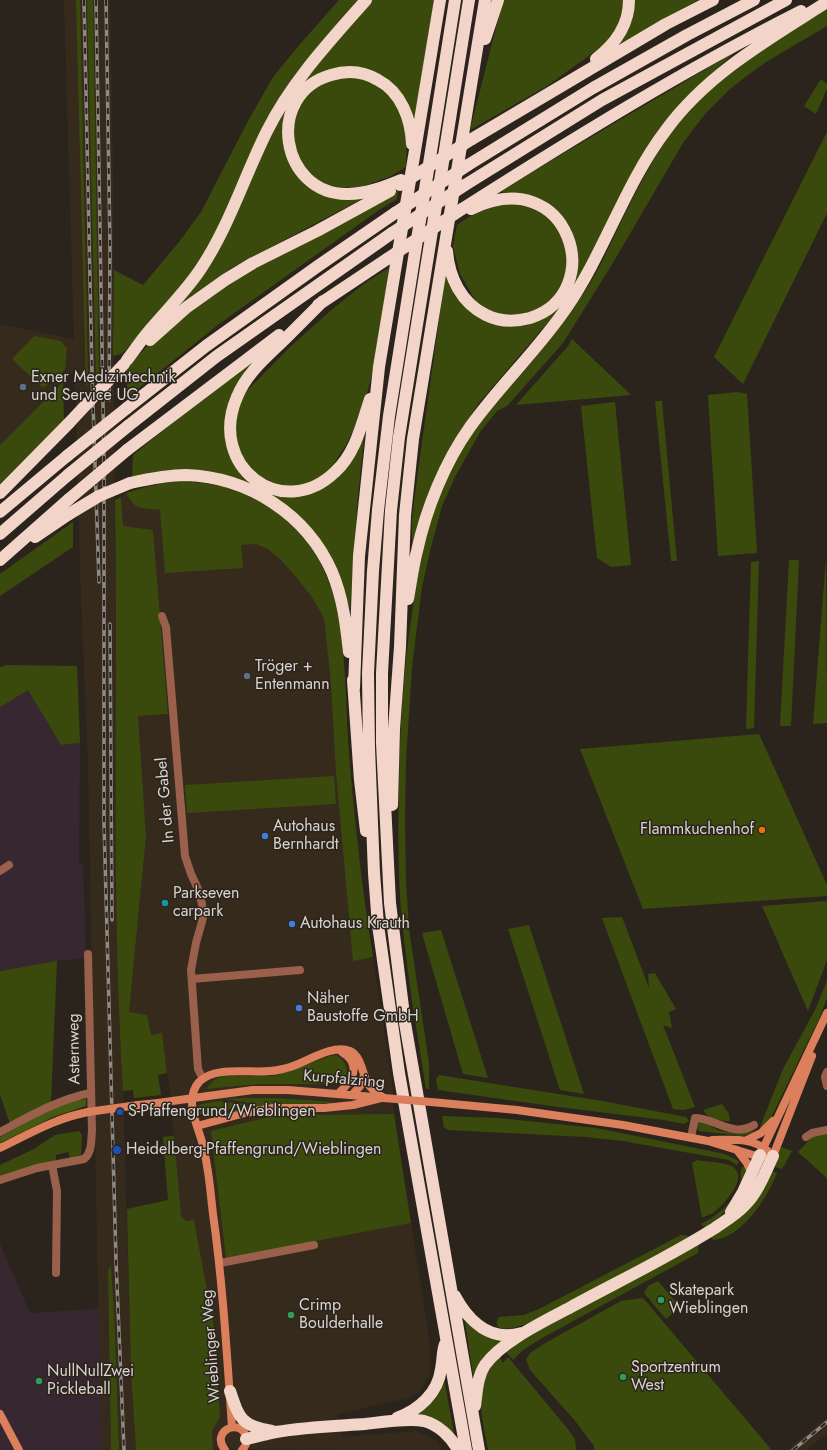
<!DOCTYPE html>
<meta charset="utf-8">
<style>
body{margin:0}
canvas{display:block;background:#2b241c}
</style>
<canvas width="827" height="1450"></canvas>
<script>
const c = document.querySelector('canvas').getContext('2d');
c.lineJoin = 'round';
function fill(path, color) { c.fillStyle = color; c.fill(path, 'evenodd'); }
function stroke(path, color, width, dash) { c.strokeStyle = color; c.lineWidth = width; c.lineCap = dash ? 'butt' : 'round'; c.setLineDash(dash || []); c.stroke(path); }
function label(font, color, halo, rows, align = 'center') {
  c.font = font + ' Jost,sans-serif'; c.lineWidth = 3; c.setLineDash([]); c.textBaseline = 'middle'; c.strokeStyle = halo; c.fillStyle = color; for (const [text, x, y, turn = 0] of rows) {
    c.save(); c.translate(x, y); c.rotate((+turn || 0) * Math.PI / 180); c.textAlign = isNaN(turn) ? turn : align; if (halo) c.strokeText(text, 0, 0); c.fillText(text, 0, 0); c.restore();
  }
}
fill(new Path2D(`
 M64,0H110L113,174L116,836L119,1017L123,1091L131,1372L136,1450H119L115,1331L110,1267L108,1270L111,1450H101L88,764L80,570L75,370L0,445V324L74,339Z
 M146,487L254,498L342,644L349,754L366,913L393,1089L394,1114L277,1115L226,1258L411,1223L429,1337L430,1374L420,1392L409,1398L337,1414L342,1437L416,1431L438,1442L442,1450L213,1449L212,1431L220,1417L214,1327L194,1220L186,1221L181,1216L170,1092L162,1034L151,1035L129,1012L146,836L138,716L168,714L153,530L122,526L121,497L126,493Z
 M827,1418V1433L806,1450H787Z`), '#362a1d');
fill(new Path2D(`
 M28,689L61,745L80,743L79,862L83,865L86,956V958L57,961L0,971V707Z
 M0,1244L30,1313L99,1309L101,1450H0Z`), '#372731');
fill(new Path2D(`
 M76,0H80L88,383L86,387Z
 M87,0H93L99,374L96,377Z
 M339,0H434L414,123L379,85L399,108L407,134L406,167L389,177L360,187H336L362,197V199L233,267L184,301L206,272L168,304L122,354L113,356L114,270L143,285L179,242L201,212L248,121L273,77L301,43Z
 M490,0H698L618,45L622,11L616,30L608,42L547,86L470,130L499,16L489,10Z
 M827,7V26L766,62L748,75L730,89L705,114L683,143L611,266L563,343L507,406L497,411L480,432L456,475L442,506L431,547L422,587L412,667L406,760L405,820L406,881L409,929L429,1063V1089H426C416,1026 405,962 400,898C398,861 398,824 399,787C400,729 403,671 412,614C419,567 427,520 447,477C471,425 513,387 547,343C560,327 572,310 584,293C600,269 611,242 624,216C637,189 652,161 669,135C708,78 771,45 827,7Z
 M735,52L684,99L659,129L640,158L610,221L574,287L555,314L478,404L454,441L431,487L412,546V518L419,464L446,271L467,307L474,298L460,274L453,246L457,225L472,215L495,206L503,194L502,191L532,172Z
 M821,79L827,84V89L816,114L804,106Z
 M827,132V213L743,384L714,357Z
 M398,190L397,199L379,210L219,324L128,397L126,369L160,332L240,274Z
 M389,268C380,333 373,417 330,468L365,430L358,495L350,610L335,568L307,526L201,471L169,470L132,477L133,455L218,386L254,361L233,393L227,411L288,349L329,312L365,283Z
 M34,336L61,341L67,349L65,369L60,375L43,388L12,359Z
 M572,339L631,395L516,405L568,346Z
 M63,382L64,420L0,484V445Z
 M737,392L747,394L757,553L718,556L708,395Z
 M655,401H662L677,561H671Z
 M615,402L631,565L611,567L597,558L581,406Z
 M173,481C193,482 214,483 233,489C260,497 296,524 312,548C319,558 323,569 328,580C330,586 333,591 334,597C347,648 345,701 349,753C354,821 362,890 373,957L353,961L336,773L331,683L324,618L312,597L296,577L281,560L268,549L256,544L241,545L243,568L165,573L160,510C142,507 136,512 126,493L146,487Z
 M121,497L123,526L153,530L168,714L138,716L146,836L129,1012L147,1015L151,1035L162,1033L167,1073L158,1075L161,1095L134,1098L133,1090L123,1091C111,894 118,697 115,500Z
 M73,522V547L0,596V574Z
 M826,558L827,723L813,724Z
 M789,560H799L791,726H780Z
 M759,561L754,728L746,729L751,562Z
 M7,665L77,666L80,743L61,745L28,690L0,707V667Z
 M759,734L827,885V896L643,909L580,749Z
 M334,776L336,804L187,813L185,785Z
 M827,901V960L808,1011L762,906Z
 M622,917L649,988L648,974L655,973L676,1009L669,1012L672,1028L663,1025L695,1107L684,1110L673,1109L602,918Z
 M529,925L584,1094L560,1090L508,929Z
 M441,930L488,1078L463,1074L422,933Z
 M57,961L51,1102L10,1124L0,1095V971Z
 M827,981V998L819,1019L769,1122L761,1128L760,1127L783,1069L815,1010Z
 M336,1055C346,1061 353,1075 339,1082C336,1084 332,1084 329,1084H259L206,1089L214,1080L222,1076H273L287,1072L330,1056Z
 M439,1075L602,1101L686,1117L689,1121L684,1124L664,1120L551,1106L438,1090L436,1079Z
 M242,1098H275L336,1102L318,1104L282,1105L213,1117L250,1105L249,1103L227,1099Z
 M218,1101L246,1104L211,1115L200,1114L198,1105Z
 M722,1104L729,1114L730,1121C720,1121 708,1119 703,1110Z
 M394,1114L411,1223L226,1258L211,1131L277,1115Z
 M442,1116L498,1118L596,1128L725,1154L739,1161L737,1165L729,1160L623,1141L586,1137L448,1130L444,1127Z
 M698,1122C705,1121 712,1127 718,1130C730,1133 742,1134 754,1131L756,1133L742,1136L699,1131L697,1128Z
 M79,1131L82,1135L81,1155L70,1158L68,1152L56,1155V1161L0,1176V1165L34,1149L55,1135Z
 M827,1132V1178L798,1152L815,1134Z
 M174,1136L181,1216L186,1221L194,1220L214,1327L220,1417L212,1431L213,1450H136L131,1372L127,1209L168,1200L163,1137Z
 M781,1147L792,1151L782,1169L772,1166Z
 M697,1160C706,1162 726,1162 733,1167C749,1179 723,1205 713,1213C709,1215 705,1216 702,1218L692,1163Z
 M745,1166C754,1189 722,1216 705,1228L701,1224C715,1217 732,1204 739,1189C743,1182 739,1174 742,1167Z
 M770,1170L777,1173C767,1198 742,1238 713,1240L711,1237Z
 M681,1235L689,1236L682,1242L531,1322C520,1326 510,1330 499,1328C496,1324 496,1321 499,1317L524,1315L539,1309Z
 M699,1244L698,1253L544,1337L523,1350L513,1360L506,1352L513,1346L531,1335Z
 M111,1266L115,1331L119,1450H111L108,1270Z
 M658,1281L680,1307L666,1319L644,1293L648,1286Z
 M643,1298L770,1448V1450H594V1446L576,1422L530,1370L526,1359L530,1353L547,1342L621,1301Z
 M464,1315L505,1337L474,1381Z
 M500,1357L503,1363L508,1357L567,1428L575,1439L576,1450H488C482,1414 471,1386 500,1357Z
 M443,1374L455,1438L414,1412Z`), '#3a4a0c');
fill(new Path2D(`
 M86,1099V1106L53,1117L0,1143V1137L39,1115L68,1102Z`), '#475a11');
stroke(new Path2D(`
 M162,616L166,627L185,856L191,874L198,889L202,904L203,918L196,943L191,970L198,1069L203,1079
 M0,871L9,865
 M192,979L300,970
 M827,1072L825,1077L827,1086
 M0,1132C30,1116 57,1100 90,1093
 M691,1137L695,1118C715,1118 733,1138 754,1125
 M806,1137L812,1133L827,1130
 M52,1165L57,1191L56,1273
 M0,1180L37,1168L84,1159C92,1153 91,1141 92,1131L88,954
 M220,1263L314,1245`), '#9a604b', 8);
stroke(new Path2D(`
 M338,1094C352,1081 363,1065 342,1052
 M352,1095L361,1085L364,1075
 M208,1096L253,1090H288L374,1097
 M442,1103L517,1110L623,1125L708,1141L753,1155L764,1156
 M138,1105L158,1103
 M197,1126L245,1113L273,1108H324L353,1105L381,1098
 M712,1140C733,1140 751,1137 768,1151
 M747,1140L761,1133L773,1121
 M0,1148C29,1134 56,1118 88,1112
 M737,1150L747,1163L752,1174
 M760,1155L827,1013
 M773,1156L812,1056
 M0,1414L19,1450
 M232,1427C227,1356 223,1285 213,1214C211,1198 210,1182 207,1166C206,1158 204,1150 202,1142C197,1124 184,1099 199,1082C216,1064 256,1075 278,1070C283,1069 288,1068 293,1066C308,1061 333,1044 350,1051C361,1056 362,1072 367,1082C371,1089 377,1094 384,1098
 M225,1450C210,1432 239,1417 246,1436C248,1441 246,1446 242,1450`), '#dc7f5d', 8);
stroke(new Path2D(`
 M455,0L389,416L378,510L373,571L368,673L369,748L374,873L378,925L399,1073L466,1450
 M469,0L399,437L391,510L382,673V743L390,903L405,1023L479,1450
 M485,39L498,0
 M596,59C615,44 629,26 629,0
 M472,139L666,24L713,0
 M468,165L593,88L687,35L754,0
 M401,180C384,187 366,194 348,194C280,195 264,94 331,75C347,70 363,71 378,80C401,92 411,119 412,144
 M465,185L602,100L786,0
 M462,209C572,139 684,70 801,11
 M447,251C449,277 461,303 486,315C500,322 515,322 530,318C609,293 570,161 471,209
 M323,301C311,313 299,325 287,337C268,356 247,372 237,397C207,466 282,523 335,472C355,454 362,424 370,399
 M318,305L387,259
 M150,340L187,307L225,280L253,263L317,231L390,191
 M127,360C135,350 141,340 149,331C166,311 185,292 200,270C229,227 244,177 267,131C292,81 330,41 366,0
 M127,408L206,346L318,266L395,213
 M128,426L217,356L392,233
 M127,450L279,335
 M130,483C148,479 167,475 186,475C249,477 307,515 332,572C343,598 346,625 349,652
 M0,493L69,423
 M0,512L67,456
 M0,534L68,475
 M35,537L69,514
 M0,560L69,499
 M408,599C411,583 413,566 417,551C426,509 445,462 470,427C500,385 538,350 567,307C605,251 625,184 666,130C707,74 769,39 827,2
 M353,680L360,780L366,831
 M354,688L359,556L379,367L440,0
 M392,805L394,729L400,647L405,515L413,439L485,0
 M731,1212L743,1192L760,1155
 M455,1296C469,1322 491,1342 522,1333
 M230,1391C239,1418 241,1426 272,1431
 M475,1406C477,1392 477,1377 485,1365C502,1341 545,1321 571,1307C619,1281 669,1257 715,1228C725,1221 737,1214 745,1205C758,1192 765,1173 773,1156
 M397,1418C419,1410 438,1393 441,1369C443,1360 442,1352 445,1344
 M246,1439C256,1437 266,1434 276,1432C305,1427 336,1426 365,1424C382,1422 408,1418 424,1421C439,1425 451,1437 458,1450`), '#f2d4c9', 12);
const rail = new Path2D(`
 M84,0L92,374L99,582
 M96,0L104,461V822L116,1261L124,1450
 M106,0L110,247L109,400
 M110,624L112,920
 M793,1450L827,1422`);
stroke(rail, '#908a84', 3.5);
stroke(rail, '#2b241c', 2, [6]);
stroke(new Path2D(`
 M384,1098L442,1103
 M158,1103L208,1096
 M88,1112L138,1105`), '#dc7f5d', 8);
stroke(new Path2D(`
 M400,185L472,139
 M395,213L468,165
 M392,233L465,185
 M387,259L462,209
 M69,423L124,364
 M67,456L127,408
 M68,475L128,426
 M69,499L127,450
 M69,514L99,496L130,483`), '#f2d4c9', 12);
for (const [x, y, r, color] of [
 [23,387,4,"#5c6f8a"],
 [247,676,4,"#5c6f8a"],
 [762,830,4,"#e8710a"],
 [265,836,4,"#3f7fe0"],
 [165,903,4,"#0f9aa8"],
 [292,924,4,"#3f7fe0"],
 [299,1008,4,"#3f7fe0"],
 [120,1112,4,"#1a4fb4"],
 [117,1150,5,"#1a4fb4"],
 [661,1300,4,"#2e9e5b"],
 [291,1315,4,"#2e9e5b"],
 [623,1377,4,"#2e9e5b"],
 [39,1381,4,"#2e9e5b"]
]) { const dot = new Path2D(); dot.arc(x, y, r, 0, 2 * Math.PI); c.fillStyle = color; c.fill(dot); stroke(dot, '#2b241c', 1.5); }
label('16px', '#d9d4cf', '#2b241c', [
 ["Exner Medizintechnik",31,378],
 ["und Service UG",31,396],
 ["Tröger +",255,667],
 ["Entenmann",255,685],
 ["Autohaus",273,827],
 ["Bernhardt",273,845],
 ["Flammkuchenhof",754,830,"right"],
 ["Parkseven",173,894],
 ["carpark",173,912],
 ["Autohaus Krauth",300,924],
 ["Näher",307,999],
 ["Baustoffe GmbH",307,1017],
 ["S-Pfaffengrund/Wieblingen",128,1112],
 ["Heidelberg-Pfaffengrund/Wieblingen",126,1150],
 ["Skatepark",669,1291],
 ["Wieblingen",669,1309],
 ["Crimp",299,1306],
 ["Boulderhalle",299,1324],
 ["Sportzentrum",631,1368],
 ["West",631,1386],
 ["NullNullZwei",47,1372],
 ["Pickleball",47,1390]
], 'left');
label('16px', '#d9d4cf', '#2b241c', [
 ["In der Gabel",166,800,-95],
 ["Asternweg",75,1049,-91],
 ["Kurpfalzring",344,1080,5],
 ["Wieblinger Weg",212,1346,-94]
]);
</script>
